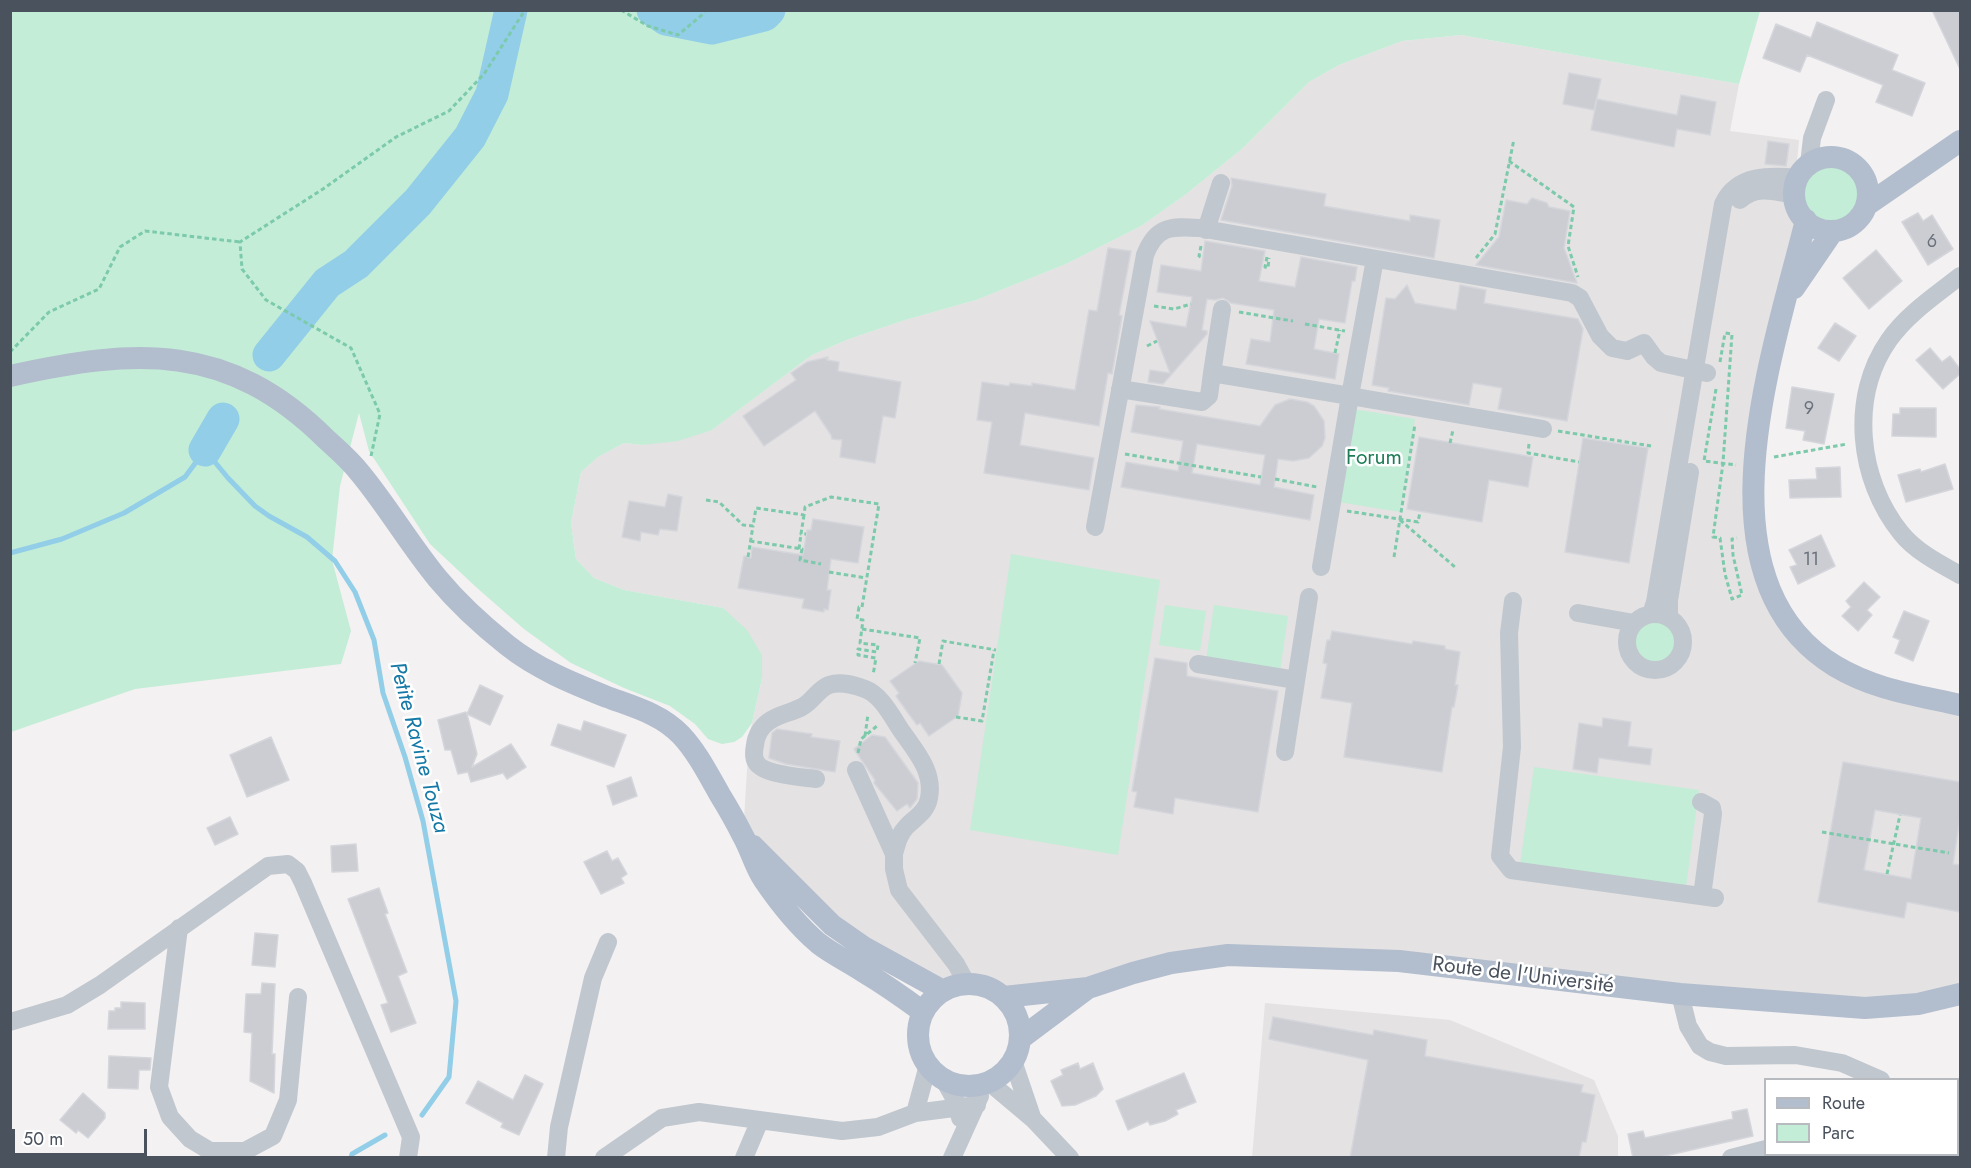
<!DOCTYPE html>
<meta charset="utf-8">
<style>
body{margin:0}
#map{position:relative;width:1971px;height:1168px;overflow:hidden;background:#f3f1f1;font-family:Jost,sans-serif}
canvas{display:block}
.frame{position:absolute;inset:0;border:12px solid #4a525d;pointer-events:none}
.legend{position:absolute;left:1764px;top:1078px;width:195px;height:78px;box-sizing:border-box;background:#fff;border:2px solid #b7babe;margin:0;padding:8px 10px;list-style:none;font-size:18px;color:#4a525d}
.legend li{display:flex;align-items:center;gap:12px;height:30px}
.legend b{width:30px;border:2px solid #b7babe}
.scale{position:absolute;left:12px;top:1129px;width:135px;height:27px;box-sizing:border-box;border:3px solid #4a525d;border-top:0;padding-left:8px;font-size:18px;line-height:21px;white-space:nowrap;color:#4a525d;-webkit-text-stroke:4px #fff;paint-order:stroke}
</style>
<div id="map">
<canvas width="1971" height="1168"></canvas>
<div class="frame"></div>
<ul class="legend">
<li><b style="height:8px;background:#b2bdce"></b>Route</li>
<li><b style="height:16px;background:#c3edd7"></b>Parc</li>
</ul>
<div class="scale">50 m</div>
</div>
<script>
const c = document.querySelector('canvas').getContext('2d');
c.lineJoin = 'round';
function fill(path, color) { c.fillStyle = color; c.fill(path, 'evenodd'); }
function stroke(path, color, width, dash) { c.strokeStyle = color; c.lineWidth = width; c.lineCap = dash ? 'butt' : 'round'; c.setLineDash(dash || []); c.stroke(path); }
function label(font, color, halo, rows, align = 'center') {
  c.font = font + ' Jost,sans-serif'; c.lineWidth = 5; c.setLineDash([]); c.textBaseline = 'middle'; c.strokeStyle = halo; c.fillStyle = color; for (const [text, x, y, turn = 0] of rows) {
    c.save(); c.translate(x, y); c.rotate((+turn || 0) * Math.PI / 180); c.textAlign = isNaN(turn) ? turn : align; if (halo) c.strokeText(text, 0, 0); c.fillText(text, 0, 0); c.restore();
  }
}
fill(new Path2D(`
 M1461,35L1739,84L1730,131L1799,140L1794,195L1800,213L1775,338L1758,550L1817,653L1960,705V994L1918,1004L1228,955L997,992L978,984H967L954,986L943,991L865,948L743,836L749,737L762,678V655L723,608L624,590L594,578L576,559L571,523L581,472L598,457L624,443L642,445L712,430L812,355L849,339L905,320L976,300L1066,264L1141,226L1185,195L1243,148L1309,82L1339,65L1402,41Z
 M1265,1003L1450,1020L1594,1080L1618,1136V1157L1252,1158Z`), '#e4e2e2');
fill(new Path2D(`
 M11,11H1760L1739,84L1461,35L1402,41L1339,65L1309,82L1243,148L1185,195L1141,226L1066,264L976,300L905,320L849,339L812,355L712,430L678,441L642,445L624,443L598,457L581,472L571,523L576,559L594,578L624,590L723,608L747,630L762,655V678L752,723L742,737L734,742L722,744L708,739L695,724L670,706L624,688L571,663L524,629L476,587L430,544L369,451L359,413L340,486L332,560L351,631L341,664L135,689L11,732Z
 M1801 194a30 30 0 1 1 60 0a30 30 0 1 1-60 0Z
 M1347,408L1415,419L1400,512L1332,501Z
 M1011,554L1160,580L1118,855L970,830Z
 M1165,605L1206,611L1200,651L1159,645Z
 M1214,605L1288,616L1280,671L1206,660Z
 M1633 642a21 21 0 1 1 42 0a21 21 0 1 1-42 0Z
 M1534,767L1699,790L1686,887L1520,864Z`), '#c3edd7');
stroke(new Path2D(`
 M10,553L62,539L124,513L185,477L205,450L228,478L255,506L269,516L307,537L335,561L355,592L374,640L383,693L405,757L423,821L456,1001L449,1077L422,1115
 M351,1158L352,1154L385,1135`), '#92cee8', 5);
stroke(new Path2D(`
 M653,10L666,19L712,28L764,15L769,10
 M269,355L327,283L356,264L418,202L470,137L492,94L511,10
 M205,450L223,419`), '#92cee8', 33);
const building = new Path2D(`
 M1932,10H1960V69Z
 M1817,22L1898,55L1892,70L1925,83L1912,116L1876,102L1883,85L1807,55L1800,72L1763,58L1776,24L1811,38Z
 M1569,73L1601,79L1594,110L1563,104Z
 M1681,95L1716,102L1710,135L1677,129L1674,147L1591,130L1597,99L1677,115Z
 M1768,141L1789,144L1786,166L1765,164Z
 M1231,178L1326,194L1324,206L1410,221V215L1440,220L1434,258L1221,220L1232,186Z
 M1532,198L1547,203L1549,207L1570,211L1564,248L1577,283L1476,265L1499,237L1506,200L1527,204Z
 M1918,213L1923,221L1932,215L1953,249L1928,265L1902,222Z
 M1205,241L1265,251L1259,281L1295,287L1301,257L1357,267L1355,281H1352L1345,323L1319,319L1314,349L1339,354L1335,379L1246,364L1251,339L1270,342L1274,310L1231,303L1223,298L1215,300L1207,299L1202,330L1207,331V334L1163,384L1148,382L1150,370L1170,373L1150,321L1186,327L1192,297L1157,292L1161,265L1201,271Z
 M1108,248L1131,251L1119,315L1122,316L1112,374L1108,373L1099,426L1025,413L1020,445L1094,458L1089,490L984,473L992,422L977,420L982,382L1009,386L1010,383L1032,386V383L1075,390L1089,310L1097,311Z
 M1876,250L1902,281L1869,309L1843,278Z
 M1407,285L1415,303L1456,310L1460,285L1486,290L1484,303L1578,319L1583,329L1567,421L1498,409L1502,388L1473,383L1469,405L1388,391L1389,388L1372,385L1386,298L1395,299Z
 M1835,323L1856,336L1839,361L1818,348Z
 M1930,348L1942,362L1950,356L1960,369V374L1943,389L1916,360Z
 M828,357L827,360L839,362L838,371L901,382L895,418L883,416L875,463L840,457L842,440L832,439L831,435L815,411L764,446L743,416L796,380L791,373L807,362Z
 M1792,387L1834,394L1824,444L1803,440L1805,431L1786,428Z
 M1290,399L1307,402L1314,406L1324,421L1325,438L1322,446L1309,458L1293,461L1278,459L1274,487L1314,495L1310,520L1121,487L1126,462L1178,471L1183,441L1131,432L1136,405L1160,407L1159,409L1260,426L1275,405ZM1197,444L1265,455L1260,485L1192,473Z
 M1900,408H1936V437L1892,436L1893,414H1900Z
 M1419,437L1533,457L1528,487L1489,480L1482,522L1407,509Z
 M1583,438L1648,448L1629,563L1565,552Z
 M1945,464L1953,489L1906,502L1898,475L1920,469L1921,472Z
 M1840,467L1841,497L1790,498L1789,480L1817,479L1816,468Z
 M668,494L682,497L677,531L660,529L658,535L641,532L640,541L622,537L629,501L665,507Z
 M813,519L864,527L858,563L831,559L827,590H831L828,610L824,609V612L802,608L804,599L738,588L744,556L751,558L752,547L803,555L807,530H811Z
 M1821,535L1835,566L1798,584L1790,567L1797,565L1789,550Z
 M1864,582L1880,597L1867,610L1872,615L1858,631L1842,616L1851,607L1846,601Z
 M1904,611L1929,621L1913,661L1895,653L1900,640L1893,637Z
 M1332,631L1412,644L1413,641L1445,646V649L1460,652L1455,685H1458L1454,707H1452L1442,772L1344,757L1352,703L1321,698L1327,664L1323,663L1327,640H1330Z
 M1155,658L1187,663V676L1278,691L1258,812L1175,798L1173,814L1134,807L1137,792L1132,791Z
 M919,661L942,665L962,693L958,716L929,736L920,723L917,725L908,713L896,696L899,693L890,681Z
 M480,685L503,696L490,725L467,714L477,754L472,767L511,744L526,767L507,779L503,773L471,782L468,772L458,774L451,750H445L438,720L466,712L467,714Z
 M1603,718L1631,722L1628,746L1652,749L1650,765L1599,758L1597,773L1573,769L1579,723L1602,727Z
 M584,721L626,735L614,767L551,745L558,724L581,731Z
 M777,729L812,734L811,737L840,741L835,772L786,764L769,758L772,733Z
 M872,735L885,737L918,783L917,799L910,808L907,804L897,811L874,783L875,780L854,749Z
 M271,737L289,780L247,797L230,755Z
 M1843,762L1960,782V818L1953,864L1960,865V912L1907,902L1904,918L1818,902ZM1875,810L1921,818L1911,879L1864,870Z
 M631,777L637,796L613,805L607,786Z
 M230,817L238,834L215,845L207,828Z
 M356,844L358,871L332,872L331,846Z
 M607,851L612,861L618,858L627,874L621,878L624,883L601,894L584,862Z
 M379,888L388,913L385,914L407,972L398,976L416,1023L391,1032L381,1005L388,1003L348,899Z
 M255,933L278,935L275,967L252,965Z
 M262,983L275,984L272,1054H275L274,1093L250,1081L252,1033L244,1032L246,994H261Z
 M121,1002L145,1003V1029H108L109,1011H115V1008H121Z
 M1273,1017L1373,1035L1374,1030L1427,1040L1425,1056L1583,1085L1581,1092L1595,1095L1586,1142H1582L1579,1158H1350L1368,1060L1269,1039Z
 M109,1056L151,1058L150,1070H139L138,1089L108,1088Z
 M1078,1063L1080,1069L1093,1063L1103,1089L1096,1096L1075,1105L1062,1106L1051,1081L1063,1075L1061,1070Z
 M1184,1073L1196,1102L1176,1110L1178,1114L1165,1121L1150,1125L1148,1121L1128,1130L1116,1101Z
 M525,1075L543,1084L519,1135L501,1127L503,1123L466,1103L478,1081L513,1100Z
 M83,1093L105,1113V1118L88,1138L78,1130L76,1133L60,1120Z
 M1747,1109L1753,1136L1656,1158H1633L1628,1134L1643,1131L1645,1138L1733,1119L1732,1112Z`);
fill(building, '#cbcdd3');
stroke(building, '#d5d6dc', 1.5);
stroke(new Path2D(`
 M621,10L648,26L678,35L703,14L705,10
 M1509,161L1574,207L1568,246L1578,277
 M1201,246L1199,256L1201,257
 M1267,257L1265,267L1268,268L1269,258
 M1476,258L1495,234L1514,139
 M1154,306L1174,309L1191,304
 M1239,312L1293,321
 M1305,324L1345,331
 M1147,346L1157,341
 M10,352L49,312L99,289L120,247L145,231L240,242
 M1335,353L1340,330
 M1720,362L1725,333L1732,334L1723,463L1713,537L1720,538L1725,574L1732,599L1742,595L1733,555L1732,539L1737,538
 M1716,389L1704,461L1736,465
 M1558,431L1651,446
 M1450,443L1453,430
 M1529,444L1528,453L1579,462
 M1125,454L1261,477
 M371,456L380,414L351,348L266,300L242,269L240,242L323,189L396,137L449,111L484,74L525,10
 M1774,457L1847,444
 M1275,479L1317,487
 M706,500L719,502L743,525L753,526L756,508L804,515L805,507L831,497L879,504L862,607H859L857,619L863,620L860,643L878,645L877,652L858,649V655L876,658L873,675
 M1347,511L1418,522L1420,512
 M804,515L801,534H806
 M1400,520L1455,567
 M750,541L802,549L800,560L821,564
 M799,549L801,534
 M748,557L753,526
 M1394,557L1415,424
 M829,572L866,578
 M862,629L920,638L915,663
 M939,664L943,641L996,650
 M956,717L982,721L994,650
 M865,736L868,714
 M858,753L861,739L877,726
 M1822,832L1949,853
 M1887,874L1900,815`), '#7ccaab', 3, [4.5, 3]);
stroke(new Path2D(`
 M1809,164L1812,138L1826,100
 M1740,200C1756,185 1774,191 1794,195
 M1206,230L1221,183
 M1375,259L1350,396L1543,429
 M1960,276C1936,295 1907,314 1889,340C1849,397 1858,480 1901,533C1915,551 1940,564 1960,575
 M1212,373L1222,309
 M1120,389L1202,402L1209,396L1212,373L1350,396L1321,567
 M1095,527L1145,255C1156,226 1171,226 1199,228L1572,293L1580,298L1600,336L1612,348L1627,351L1644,343L1654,357L1661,363L1707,373
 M1513,601L1509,633L1512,747L1500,856L1511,870L1715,898
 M1578,613L1634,623
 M1627 642a28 28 0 1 1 56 0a28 28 0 1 1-56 0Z
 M1651,614L1655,602L1723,204C1737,174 1771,175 1798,178
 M1669,617V600L1690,472
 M1198,664L1296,680
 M1285,752L1309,597
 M856,770L894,854V869L899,890L956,964L967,984
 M816,779C802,777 763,775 756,762C753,757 754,750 755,745C756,736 761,727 768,722C778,714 791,713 802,707C812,702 818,689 829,685C841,681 854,685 865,689C882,695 893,719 903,733C917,753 934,772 929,798C927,811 916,817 907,826C899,834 897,843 894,854
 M1701,802L1712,808L1713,814L1702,896
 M179,928L159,1087L170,1117L190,1139L210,1151H245L273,1136L288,1100L298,997
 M1680,994L1688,1026L1700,1046L1710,1052L1726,1056L1795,1055L1842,1063L1881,1080
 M10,1022L67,1005L100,985L268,866L288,864L297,871L303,883L411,1137L408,1158
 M1013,1061L1032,1117
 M944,1080L959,1107L960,1118
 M989,1082L1033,1119L1070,1158
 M915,1113L928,1065
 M1958,1125L1960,1128
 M1833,1154L1841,1158
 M556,1158L559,1127L593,978L608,942
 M604,1158L662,1118L699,1112L842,1131L878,1127L915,1113L977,1105
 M744,1158L760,1120
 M952,1158L980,1096
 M1731,1158L1766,1149
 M1925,1158L1926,1154`), '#c0c7cf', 18);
stroke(new Path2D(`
 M1794 194a37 37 0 1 1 74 0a37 37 0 1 1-74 0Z
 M1867,205L1960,141
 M1806,220C1775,348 1691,578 1835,666C1875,690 1916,695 1960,705
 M1794,288L1833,231
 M10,376C136,348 228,342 326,439C338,450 350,460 360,473C388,507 410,545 438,579C458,603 482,625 507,645C537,669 572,683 607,697C634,707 661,714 681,735C697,752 708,774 720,795C728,808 736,822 743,836C751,850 755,867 764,880C779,902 797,925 818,943C832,954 849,962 864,972C884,984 904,998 923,1012
 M753,846L832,925L865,948L943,991
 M918 1035a51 51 0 1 1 102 0a51 51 0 1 1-102 0Z
 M1004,997L1088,988L1133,973L1171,963L1228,955L1399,961L1680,994L1865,1008L1918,1004L1960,994
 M1020,1039L1088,988`), '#b2bdce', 22);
label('18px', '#6a717a', null, [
 ["6",1932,243],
 ["9",1809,410],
 ["11",1811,561]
]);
label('21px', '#1d7c56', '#fff', [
 ["Forum",1374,459]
]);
label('21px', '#4a525d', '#fff', [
 ["Route de l'Université",1523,976,7]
]);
label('italic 22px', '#1479a6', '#fff', [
 ["Petite Ravine Touza",418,748,75]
]);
</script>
